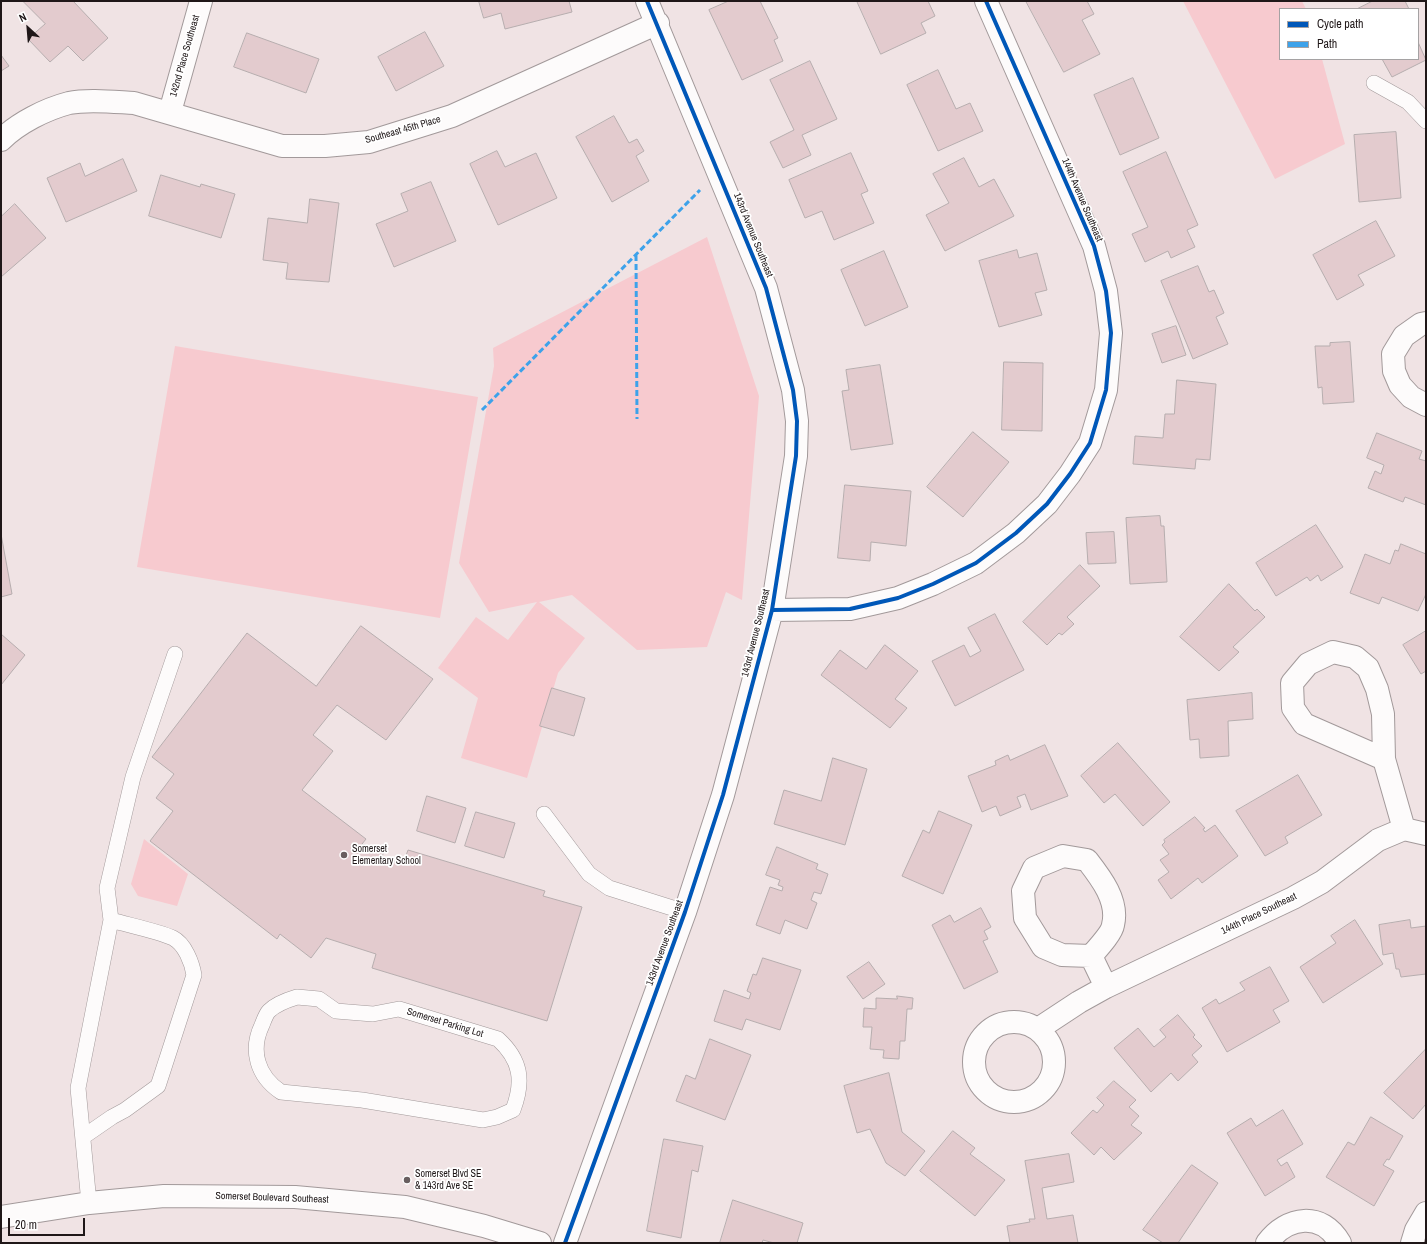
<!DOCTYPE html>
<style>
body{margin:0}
#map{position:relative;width:1427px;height:1244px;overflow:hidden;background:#f0e3e4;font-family:"Archivo Narrow",sans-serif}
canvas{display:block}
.frame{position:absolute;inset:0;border:2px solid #1f1718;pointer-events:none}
.legend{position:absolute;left:1279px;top:8px;width:140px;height:52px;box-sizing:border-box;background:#fff;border:1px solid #a5a2a3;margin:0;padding:5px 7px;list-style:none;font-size:12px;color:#1f1718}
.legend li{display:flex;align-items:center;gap:8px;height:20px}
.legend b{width:20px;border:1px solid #a5a2a3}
.north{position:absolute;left:8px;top:8px;width:40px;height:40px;-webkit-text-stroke:3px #fff;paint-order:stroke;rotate:334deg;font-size:11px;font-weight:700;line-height:16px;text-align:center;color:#1f1718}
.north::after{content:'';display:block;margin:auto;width:14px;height:18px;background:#1f1718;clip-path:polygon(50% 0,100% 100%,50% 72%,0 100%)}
.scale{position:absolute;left:8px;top:1218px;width:77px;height:18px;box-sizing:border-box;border:2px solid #1f1718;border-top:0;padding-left:5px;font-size:12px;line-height:14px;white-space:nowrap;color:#1f1718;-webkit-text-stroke:3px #fff;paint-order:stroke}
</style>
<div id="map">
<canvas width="1427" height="1244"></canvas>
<div class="frame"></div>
<ul class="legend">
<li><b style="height:5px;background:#0057b8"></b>Cycle path</li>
<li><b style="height:5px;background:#3da2ea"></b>Path</li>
</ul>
<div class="north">N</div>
<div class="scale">20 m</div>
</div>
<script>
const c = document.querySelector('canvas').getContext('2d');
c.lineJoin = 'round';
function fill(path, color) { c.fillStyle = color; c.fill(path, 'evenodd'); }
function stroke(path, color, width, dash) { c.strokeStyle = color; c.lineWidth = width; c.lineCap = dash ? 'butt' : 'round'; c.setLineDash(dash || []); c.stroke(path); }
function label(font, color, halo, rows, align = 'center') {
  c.font = font + ' "Archivo Narrow",sans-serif'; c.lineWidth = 3.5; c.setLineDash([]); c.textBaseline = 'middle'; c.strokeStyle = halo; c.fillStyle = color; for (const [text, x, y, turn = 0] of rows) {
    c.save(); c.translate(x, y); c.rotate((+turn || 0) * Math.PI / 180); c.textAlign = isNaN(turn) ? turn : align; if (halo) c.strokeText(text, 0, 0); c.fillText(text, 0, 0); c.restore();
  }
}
fill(new Path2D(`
 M1183,1H1302L1306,9H1280V59H1322L1345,144L1275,179Z
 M707,237L759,396L742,600L726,592L707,647L637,650L572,595L539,602L585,638L558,673L527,778L461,758L478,698L438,668L476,617L508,640L537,602L489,612L459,563L494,366L493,348Z
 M175,346L478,397L440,618L137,567Z
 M144,839L188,874L177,906L138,896L131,884Z`), '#f7cacf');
const building = new Path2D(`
 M23,1H73L108,38L83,61L68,46L50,62L28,39L45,24Z
 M479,1H569L572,12L505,29L501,13L484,18Z
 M729,1H760L778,38L774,40L783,61L742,80L709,10Z
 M857,1H928L935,16L921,23L926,33L881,54Z
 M1026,1H1087L1094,14L1082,20L1100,54L1064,72Z
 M1373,1H1405L1409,9H1357Z
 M425,32L444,66L396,91L378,57Z
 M247,33L319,59L306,93L234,67Z
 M1418,42L1426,60L1392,77L1382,59H1418Z
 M1,55L9,66L1,71Z
 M810,61L837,119L802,135L811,155L783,168L770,142L794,130L770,80Z
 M938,70L956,109L970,103L983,131L938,151L907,85Z
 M1133,78L1159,138L1120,155L1094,95Z
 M614,116L629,143L637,139L644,151L636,156L649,181L612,202L576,137Z
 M1396,132L1401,198L1359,202L1354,135Z
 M497,151L505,167L536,153L557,198L498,225L470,164Z
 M1166,152L1198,225L1187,230L1195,247L1171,258L1168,251L1145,262L1132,234L1148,227L1123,172Z
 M851,153L868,191L861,194L874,223L834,240L822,211L805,218L789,180Z
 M964,158L979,187L994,179L1014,216L945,251L926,215L949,203L933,174Z
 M123,159L137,191L66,222L47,178L80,163L85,176Z
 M161,175L200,187L201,184L235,194L221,238L149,216Z
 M431,182L456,241L394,267L376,224L408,211L401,194Z
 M310,199L339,203L329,282L286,279L288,263L263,260L268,218L307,223Z
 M15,204L46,238L1,277V217Z
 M1376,221L1395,256L1358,275L1364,285L1337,300L1313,255Z
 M1017,250L1019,258L1037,253L1047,290L1035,293L1042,315L999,327L979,261Z
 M884,251L908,307L865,326L841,270Z
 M1198,266L1209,292L1214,290L1224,313L1216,317L1228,344L1193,359L1161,281Z
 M1176,326L1186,355L1162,363L1152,334Z
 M1350,342L1354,402L1323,404L1322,387L1318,388L1315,346H1330V343Z
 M1004,362L1043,363L1042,431L1002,430Z
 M880,365L893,444L851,450L842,391L849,390L846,370Z
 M1177,380L1216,384L1210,460L1196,459L1195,469L1133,464L1135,436L1163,438L1165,414H1174Z
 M973,432L1009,462L963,517L927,487Z
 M1377,433L1422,451L1419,459L1426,461V505L1405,497L1403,502L1368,488L1375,471L1381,474L1384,465L1367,458Z
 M845,485L911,491L906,546L871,542L870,561L838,558Z
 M1160,516L1161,526H1164L1167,582L1130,584L1126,518Z
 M1316,525L1343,567L1321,581L1318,575L1310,581L1307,577L1276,596L1256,563Z
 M1114,532L1116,563L1088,564L1086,533Z
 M1,534L12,594L1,597Z
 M1401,544L1426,554V594L1418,611L1382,597L1379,604L1350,593L1365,554L1390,564L1395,550L1398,551Z
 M1080,565L1100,586L1067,617L1074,624L1062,635L1059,633L1047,645L1023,622Z
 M1229,584L1255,611L1257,609L1265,617L1233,647L1239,652L1219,671L1180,637Z
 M995,614L1024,670L955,706L932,661L964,645L970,657L981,651L968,628Z
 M361,626L433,679L386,740L337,705L313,735L333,751L302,790L366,839L362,844L384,851L382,857L403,864L408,850L545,891L543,896L582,907L547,1021L372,968L376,954L326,938L311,958L280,934L277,939L150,841L173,811L156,798L174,774L152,757L247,633L316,686Z
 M1426,631V671L1421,674L1403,645Z
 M1,634L25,655L1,685Z
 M885,645L918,671L895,699L907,708L890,728L821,675L840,650L866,669Z
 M552,688L585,698L574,736L540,726Z
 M1252,693L1253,719L1228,721L1229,756L1200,758L1199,739L1190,740L1187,700Z
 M1118,743L1170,802L1143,826L1115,794L1104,803L1081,776Z
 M1045,745L1068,796L1031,810L1025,794L1017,797L1021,807L1000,816L996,806L982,812L968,776L996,765L995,761L1008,755L1010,760Z
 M833,758L867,769L845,845L774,824L784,790L821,801Z
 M1298,775L1322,815L1285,837L1288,843L1265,856L1236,811Z
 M427,796L466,808L455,843L417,831Z
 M939,811L972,825L943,894L902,876L923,830L929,833Z
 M476,812L515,823L504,858L465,846Z
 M1195,817L1205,828L1203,829L1205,832L1215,825L1238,856L1202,883L1198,878L1171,899L1158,880L1169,872L1160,860L1169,854L1162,845L1165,842L1164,840Z
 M777,847L818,864L816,869L828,874L821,894L814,892L811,900L817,903L807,929L785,920L780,934L756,925L770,887L782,891L783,887L778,885L780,880L766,875Z
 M981,908L991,927L984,931L988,939L983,941L998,972L964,989L932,925L950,915L954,922Z
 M1355,920L1383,964L1323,1003L1300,967L1336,943L1331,936Z
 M1410,920L1411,928L1426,926V974L1401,977L1399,969H1396L1393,953L1383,955L1379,925Z
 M763,958L801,970L780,1030L746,1019L742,1030L714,1021L724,990L749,999L751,993L747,991L753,974L756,975Z
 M869,962L885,984L863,999L847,977Z
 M1270,967L1289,1001L1273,1010L1280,1022L1227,1052L1202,1008L1216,999L1219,1004L1245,990L1240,983Z
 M897,996L913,998L912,1009H907L905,1041H900L899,1059L883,1058L884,1050L870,1049L872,1027H863L864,1008L876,1009V998L897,999Z
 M1178,1015L1195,1035L1193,1037L1202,1046L1192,1055L1198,1062L1178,1081L1171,1073L1151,1092L1114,1048L1138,1028L1154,1047L1166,1037L1160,1030Z
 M710,1039L751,1055L725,1120L676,1101L686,1075L695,1079Z
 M1426,1049V1104L1413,1119L1384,1093Z
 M889,1073L902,1132L925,1151L905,1176L886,1163L870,1129L857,1133L844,1086Z
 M1114,1081L1136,1100L1129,1107L1139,1116L1131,1125L1142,1133L1114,1160L1101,1147L1094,1155L1071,1133L1093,1110L1097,1113L1104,1105L1097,1098Z
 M1283,1110L1303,1144L1277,1160L1281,1166L1287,1162L1295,1177L1265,1196L1227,1133L1251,1118L1256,1126Z
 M1371,1117L1403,1136L1389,1160L1387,1159L1383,1165L1394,1171L1374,1206L1326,1177L1348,1142L1354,1145Z
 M953,1131L975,1148L970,1154L1005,1180L975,1216L920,1171Z
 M664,1139L703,1146L698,1172L692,1170L681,1238L647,1231Z
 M1069,1154L1074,1182L1042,1188L1047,1219L1073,1215L1078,1243H1010L1007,1226L1030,1222L1029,1219H1035L1025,1161Z
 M1192,1165L1218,1183L1178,1243H1163L1143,1230Z
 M733,1200L803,1223L797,1243H774L763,1240L762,1243H720Z`);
fill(building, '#e3cbce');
stroke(building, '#b6adae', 1);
const lane = new Path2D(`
 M1374,83L1408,102L1426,121
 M544,814L589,874L609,888L685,912
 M297,997L319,999L336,1011L373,1014L399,1009L498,1039C521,1060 524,1081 513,1110L497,1117L483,1120L362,1100L281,1092C257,1076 250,1050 262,1025C264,1020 266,1014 269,1011C276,1004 287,1000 297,997Z
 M83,1137L112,1117L125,1110L158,1086L194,975C192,963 185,944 173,938C158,931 128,925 111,920
 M89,1203L78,1088L111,920L107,888L133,777L175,654`);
const street = new Path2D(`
 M170,112L201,1
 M1,140C18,123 46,109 69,103C88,99 115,102 134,103L282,146H325L369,142L452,116L658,23
 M1426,323L1421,324L1404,336L1393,354L1394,371L1400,385L1411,397L1426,405
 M772,610L850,609L898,598L933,584L976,563L1016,533L1047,504L1070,474L1090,443L1106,390L1111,333L1106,291L1094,246L986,1
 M1384,759L1304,724L1293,708L1292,683L1308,664L1333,652L1355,657L1368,668L1377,689L1383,714L1384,759L1404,829L1426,834
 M1091,956L1062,955L1043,947L1025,918L1023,891L1034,868L1063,856L1087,860C1101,878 1119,901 1113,925C1112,933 1097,949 1091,956L1106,987
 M974 1062a40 40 0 1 1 80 0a40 40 0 1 1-80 0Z
 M1038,1029L1079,1002L1106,987L1293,898L1322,882L1378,840L1404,829
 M565,1243L685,912L723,795L772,610L796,456L797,421L793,390L766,288L647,1
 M1267,1243C1287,1216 1322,1211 1340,1243`);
const secondary = new Path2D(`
 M1,1217L89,1203L164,1196L295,1197L405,1207L484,1226L540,1243
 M1412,1243L1416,1230L1426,1213`);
stroke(lane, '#a2999a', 16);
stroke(street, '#a2999a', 24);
stroke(secondary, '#a2999a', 24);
stroke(lane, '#fdfbfb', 15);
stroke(street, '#fdfbfb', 22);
stroke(secondary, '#fdfbfb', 22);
stroke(new Path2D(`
 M636,255L637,419
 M482,410L700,190`), '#3da2ea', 3, [6, 3]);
stroke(new Path2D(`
 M772,610L850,609L898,598L933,584L976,563L1016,533L1047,504L1070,474L1090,443L1106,390L1111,333L1106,291L1094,246L986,1
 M565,1243L685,912L723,795L772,610L796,456L797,421L793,390L766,288L647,1`), '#0057b8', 4);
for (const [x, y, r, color] of [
 [344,855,4,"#685e5f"],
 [407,1180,4,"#685e5f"]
]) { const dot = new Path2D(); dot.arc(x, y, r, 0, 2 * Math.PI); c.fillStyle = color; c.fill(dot); stroke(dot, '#fff', 1.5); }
label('10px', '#1f1718', '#fff', [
 ["142nd Place Southeast",185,56,-74],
 ["Southeast 45th Place",403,130,-16],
 ["144th Avenue Southeast",1082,200,67],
 ["143rd Avenue Southeast",753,235,68],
 ["143rd Avenue Southeast",756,633,-76],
 ["144th Place Southeast",1259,914,-26],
 ["143rd Avenue Southeast",665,943,-70],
 ["Somerset Parking Lot",445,1023,17],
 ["Somerset Boulevard Southeast",272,1198,2]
]);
label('10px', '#1f1718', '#fff', [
 ["Somerset",352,849],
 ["Elementary School",352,861],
 ["Somerset Blvd SE",415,1174],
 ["& 143rd Ave SE",415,1186]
], 'left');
</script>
